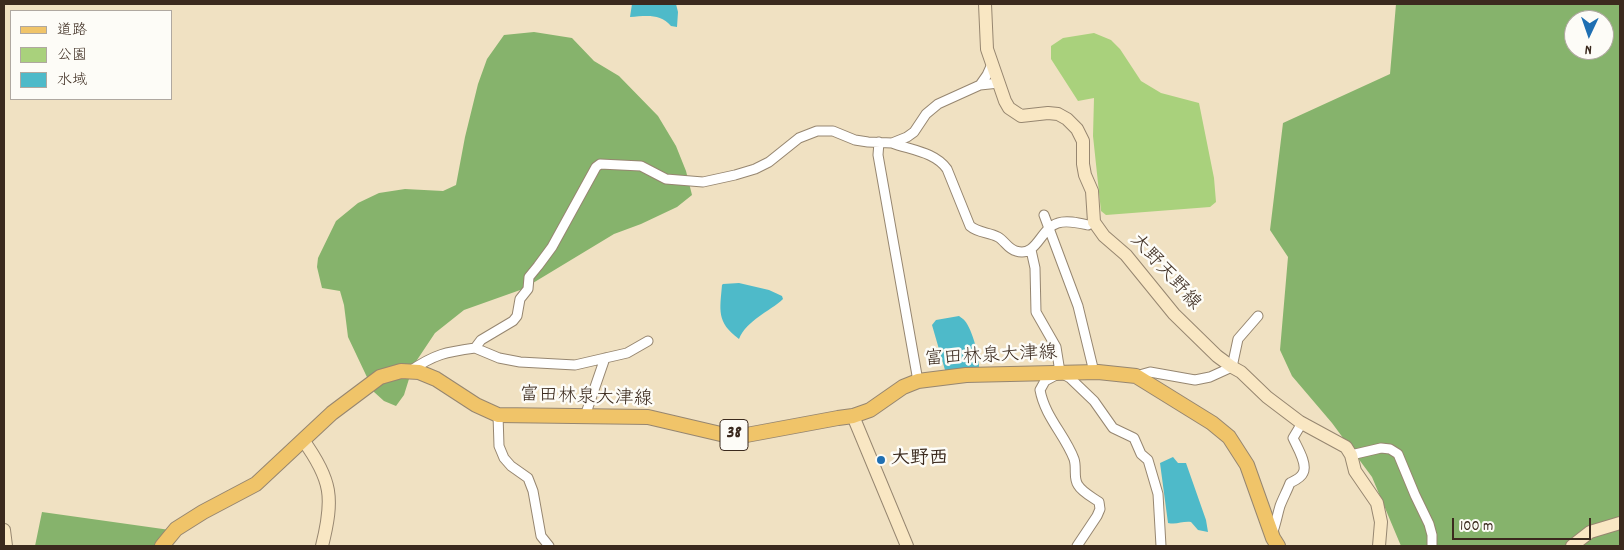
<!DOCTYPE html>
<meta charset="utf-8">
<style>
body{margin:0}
#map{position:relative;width:1624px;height:550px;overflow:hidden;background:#f0e1c2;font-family:Dekko,"Klee One",sans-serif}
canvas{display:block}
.frame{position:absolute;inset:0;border:5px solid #3b2a1e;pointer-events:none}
.legend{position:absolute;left:10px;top:10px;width:162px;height:90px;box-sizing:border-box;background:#fdfcf7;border:1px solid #afa8a0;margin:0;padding:6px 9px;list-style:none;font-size:15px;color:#3b2a1e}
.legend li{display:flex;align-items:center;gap:10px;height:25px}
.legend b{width:25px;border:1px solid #afa8a0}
.north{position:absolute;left:1564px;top:10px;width:50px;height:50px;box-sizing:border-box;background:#fdfcf7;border:1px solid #afa8a0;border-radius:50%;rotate:183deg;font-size:14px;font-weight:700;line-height:20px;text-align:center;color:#3b2a1e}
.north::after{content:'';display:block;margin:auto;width:18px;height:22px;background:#1f6fb2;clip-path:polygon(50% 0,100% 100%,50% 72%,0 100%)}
.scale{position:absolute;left:1452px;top:518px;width:139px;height:22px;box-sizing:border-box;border:2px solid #3b2a1e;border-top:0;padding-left:6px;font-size:15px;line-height:18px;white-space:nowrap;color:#3b2a1e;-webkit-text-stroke:4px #fdfcf7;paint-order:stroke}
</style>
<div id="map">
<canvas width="1624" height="550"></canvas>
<div class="frame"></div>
<ul class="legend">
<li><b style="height:6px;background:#f0c469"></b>道路</li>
<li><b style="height:14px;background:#a9d17c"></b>公園</li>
<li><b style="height:14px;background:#4ebac9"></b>水域</li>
</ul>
<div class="north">N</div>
<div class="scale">100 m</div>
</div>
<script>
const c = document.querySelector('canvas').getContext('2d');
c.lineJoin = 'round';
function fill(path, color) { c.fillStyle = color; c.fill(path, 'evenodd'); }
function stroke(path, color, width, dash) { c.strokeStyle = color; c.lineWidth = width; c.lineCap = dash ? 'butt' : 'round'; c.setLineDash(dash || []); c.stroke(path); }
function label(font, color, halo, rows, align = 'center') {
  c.font = font + ' Dekko,"Klee One",sans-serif'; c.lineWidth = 5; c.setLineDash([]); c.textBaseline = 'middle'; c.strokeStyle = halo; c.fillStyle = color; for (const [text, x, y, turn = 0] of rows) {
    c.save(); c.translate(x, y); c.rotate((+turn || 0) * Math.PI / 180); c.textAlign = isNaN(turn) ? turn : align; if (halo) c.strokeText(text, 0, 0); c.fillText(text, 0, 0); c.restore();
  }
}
fill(new Path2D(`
 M1094,33L1111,40L1120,49L1141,81L1161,93L1199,103L1214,178L1216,202L1210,207L1106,215L1101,211L1093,136L1094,98L1078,101L1051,59V46L1063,38Z`), '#a9d17c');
fill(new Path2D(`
 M1396,4H1620V546H1401L1372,477L1332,423L1292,376L1280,350L1288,257L1270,230L1283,123L1390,74ZM1574,20H1604V50H1574Z
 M534,32L572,38L594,61L619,76L658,116L676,146L686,171L692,195L677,207L641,224L614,234L523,289L464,310L435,333L413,366L404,395L396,406L384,401L374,392L348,337L344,305L340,291L322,288L317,267L318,258L336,221L358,203L379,193L405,189L443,191L456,185L465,137L478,84L487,59L504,35Z
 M42,512L170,530L156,546H35Z`), '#86b36c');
fill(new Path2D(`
 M632,4H676L678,12L677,27L671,26C660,13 646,16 630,17Z
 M739,283L769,290L782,296L783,299C769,312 747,320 739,339C716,322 720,310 722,285L723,284Z
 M959,316C961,318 964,319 965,321C972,329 980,358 979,367L975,369L945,370L932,325L936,320Z
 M1173,457L1178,463H1186L1206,520L1208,532L1198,530L1191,522C1182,521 1177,525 1168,523L1160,463Z`), '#4ebac9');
const street = new Path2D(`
 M980,85L987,75L992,64
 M879,142L878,155L918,381
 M892,143C911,150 935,152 947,169L970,226C978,233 989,232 998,237C1005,241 1008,249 1016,251C1037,258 1040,228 1058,223C1067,220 1079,223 1088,225
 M1044,215L1078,306L1094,372
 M1031,250L1035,268L1036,312L1056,347L1060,372
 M475,348L499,358L520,362L575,365L627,353L648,341
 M410,371C435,354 446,352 475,348L481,340L513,321L517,316L520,299L528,289L529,277L538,266L552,247L596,167L600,164L641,166L666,179L703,182L735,175L755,169L769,162L799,138L817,131H833L855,140L868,142L892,143L907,137L914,132L926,114L938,104L980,85L999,83
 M1058,374L1045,381L1040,390C1045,417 1065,435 1074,459C1077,468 1073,478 1078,485C1082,492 1092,497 1099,502L1100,509L1097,516L1077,546
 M1063,374L1070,378L1094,401L1113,428L1134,438L1141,454L1148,460L1158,494L1161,546
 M1136,376L1150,372L1195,380L1210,377L1232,367L1238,339L1258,316
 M498,415L499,446L504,458L511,466L528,478L533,491L541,536L549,546
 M585,416L605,358
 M1351,455L1381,448L1390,449L1398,454L1415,495L1429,524L1432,535V546
 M1272,534C1276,524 1277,516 1280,506C1283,498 1287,491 1290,483C1294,481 1301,478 1303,473C1308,464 1297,447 1293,438L1302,423`);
const secondary = new Path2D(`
 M985,4L987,49L1005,101L1009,108L1021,116L1048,113L1058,114L1067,119L1077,129L1083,141V164L1085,175L1092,191L1094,222L1104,236L1126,255L1174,314L1217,356L1232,367L1241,372L1267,397L1300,422L1346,447L1351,455L1355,471L1377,503L1381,522L1379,546
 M853,416L907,546
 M303,440C332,480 334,498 322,546
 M4,530L6,546
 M1572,546L1590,532L1620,523`);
const primary = new Path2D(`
 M162,546L176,529L203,512L256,484L332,413L380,377L401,371L419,372L436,379L476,405L498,415L648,417L725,435L741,436L838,418L853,416L870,410L903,387L918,381L966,375L1098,372L1136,376L1212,423L1229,437L1247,465L1273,538L1278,546`);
stroke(street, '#968670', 11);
stroke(secondary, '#968670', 14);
stroke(primary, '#968670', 16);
stroke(street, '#fff', 9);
stroke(secondary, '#f9e7c3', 12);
stroke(primary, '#f0c469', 14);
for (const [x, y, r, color] of [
 [881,460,5,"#1f6fb2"]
]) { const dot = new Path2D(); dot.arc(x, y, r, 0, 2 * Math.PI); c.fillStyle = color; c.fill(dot); stroke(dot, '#fdfcf7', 2); }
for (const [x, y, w] of [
 [734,435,28]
]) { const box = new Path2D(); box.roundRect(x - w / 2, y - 15.5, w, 31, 4); c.fillStyle = '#fdfcf7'; c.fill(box); stroke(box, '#3b2a1e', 1); }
label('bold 18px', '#3b2a1e', null, [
 ["38",734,435]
]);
label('19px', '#3b2a1e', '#fdfcf7', [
 ["大野天野線",1164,273,48],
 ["富田林泉大津線",991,358,-3],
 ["富田林泉大津線",586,399,2]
]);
label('bold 19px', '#3b2a1e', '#fdfcf7', [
 ["大野西",891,460]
], 'left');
</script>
